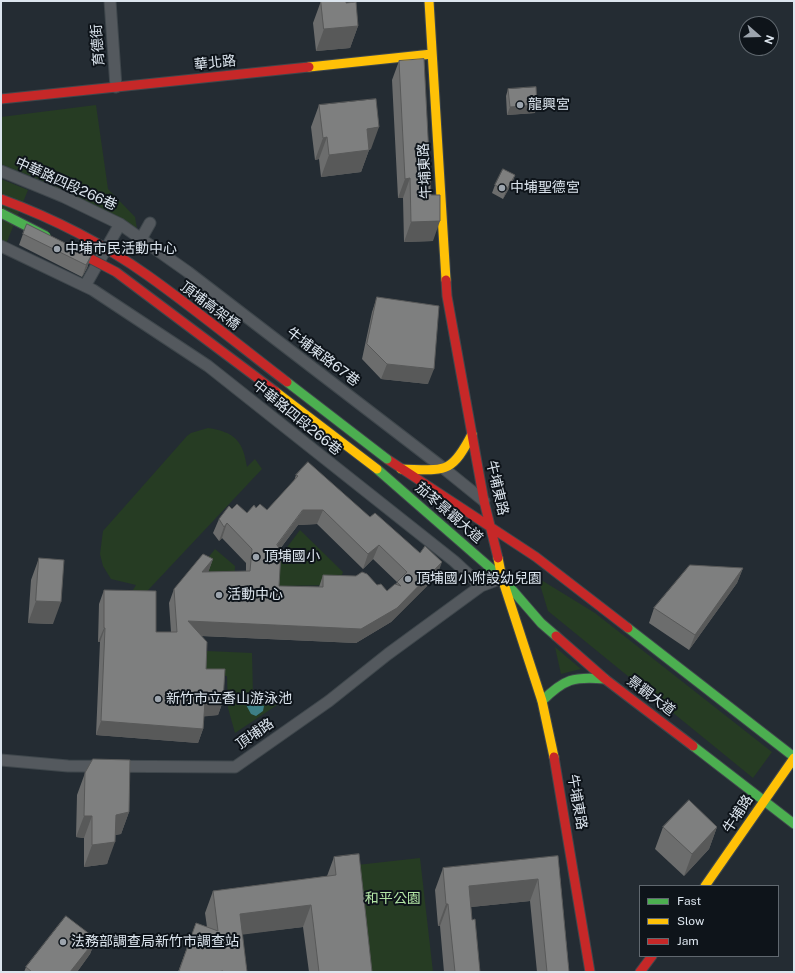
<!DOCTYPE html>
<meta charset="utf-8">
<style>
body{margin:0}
#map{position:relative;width:795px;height:973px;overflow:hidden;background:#242c33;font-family:"Public Sans",sans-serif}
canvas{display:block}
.frame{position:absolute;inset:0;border:2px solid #dce5ee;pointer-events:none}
.legend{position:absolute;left:639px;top:885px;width:140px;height:72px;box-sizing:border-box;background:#0e141a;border:1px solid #60686f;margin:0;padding:5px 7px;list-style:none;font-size:12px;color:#dce5ee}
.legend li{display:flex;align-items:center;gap:8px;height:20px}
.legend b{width:20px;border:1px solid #60686f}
.north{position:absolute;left:739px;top:16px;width:40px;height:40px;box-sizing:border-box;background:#0e141a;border:1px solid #60686f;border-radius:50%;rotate:110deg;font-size:11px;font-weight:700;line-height:16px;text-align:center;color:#dce5ee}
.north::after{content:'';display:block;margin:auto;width:14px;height:18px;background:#9ca4ad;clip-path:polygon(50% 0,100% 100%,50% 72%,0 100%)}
</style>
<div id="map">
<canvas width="795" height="973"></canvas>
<div class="frame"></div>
<ul class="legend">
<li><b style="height:5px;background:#4caf50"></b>Fast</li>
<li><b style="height:5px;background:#ffc107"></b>Slow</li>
<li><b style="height:5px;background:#c62828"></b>Jam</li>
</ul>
<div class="north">N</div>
</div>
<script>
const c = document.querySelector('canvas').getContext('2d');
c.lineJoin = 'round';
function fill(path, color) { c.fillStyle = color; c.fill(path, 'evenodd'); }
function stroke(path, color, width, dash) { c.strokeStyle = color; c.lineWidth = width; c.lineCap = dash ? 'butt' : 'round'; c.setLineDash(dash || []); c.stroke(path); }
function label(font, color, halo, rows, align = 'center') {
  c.font = font + ' "Public Sans","Noto Sans TC",sans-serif'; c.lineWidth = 4; c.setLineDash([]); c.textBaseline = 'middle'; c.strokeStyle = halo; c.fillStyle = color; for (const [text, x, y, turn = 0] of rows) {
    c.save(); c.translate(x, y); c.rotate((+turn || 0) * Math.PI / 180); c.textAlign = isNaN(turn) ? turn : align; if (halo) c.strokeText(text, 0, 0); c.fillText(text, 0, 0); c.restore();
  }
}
fill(new Path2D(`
 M96,105L108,189L135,217L137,229L40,180L1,164V117Z
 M1,179L28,190L6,244L1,242Z
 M208,428C235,432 243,441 247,467L255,459L262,469L135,604L128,598L136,585L111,579L103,566L100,554L103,531L187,436L191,433Z
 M300,530L343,572L338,585L279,586V558Z
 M215,549L235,566L234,584L201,567Z
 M538,578L595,613L772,752L753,778L548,611Z
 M555,647L581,669L561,674Z
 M207,651L252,653L253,696L258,700L280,703L235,733L228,708L227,676L205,677Z
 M420,858L433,972H371L357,865Z`), '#263c23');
fill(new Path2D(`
 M247,700H250L256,705L264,706L263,711L256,716L251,714L245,703Z`), '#3d7f86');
const street = new Path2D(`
 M110,1L116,87
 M1,171L64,197L120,224L188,272L442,467L484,501
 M141,239L150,223
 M1,246L93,290L208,366L454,561L481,586
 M85,286L120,224
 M1,760L68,766L235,767L329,701L388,654L481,586L502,578`);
const fast = new Path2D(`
 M377,469L502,578L541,623L556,636
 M628,628L794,757
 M542,701C564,679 574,676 605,679
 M693,746L794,824`);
const slow = new Path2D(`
 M429,1L446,280
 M309,67L432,54
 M401,469C445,470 451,475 472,434
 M498,558L502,578L542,701L554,757
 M705,886L794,758`);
const jam = new Path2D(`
 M1,99L309,67
 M446,280L447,296L484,501L498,558
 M387,459L536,557L628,628
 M556,636L605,679L693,746
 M554,757L590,972
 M640,972L652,956`);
stroke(street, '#3f474c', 13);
stroke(fast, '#3f474c', 11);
stroke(slow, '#3f474c', 11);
stroke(jam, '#3f474c', 11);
stroke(street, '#54595e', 11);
stroke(fast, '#4caf50', 9);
stroke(slow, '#ffc107', 9);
stroke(jam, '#c62828', 9);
const fastBridge = new Path2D(`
 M1,213L46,236
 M287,382L387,459`);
const slowBridge = new Path2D(`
 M276,392L377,469`);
const jamBridge = new Path2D(`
 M1,199C52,218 102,243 147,275C195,309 240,346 287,382
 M72,249L116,272L276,392`);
stroke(fastBridge, '#3f474c', 11, []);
stroke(slowBridge, '#3f474c', 11, []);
stroke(jamBridge, '#3f474c', 11, []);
stroke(fastBridge, '#4caf50', 9);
stroke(slowBridge, '#ffc107', 9);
stroke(jamBridge, '#c62828', 9);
fill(new Path2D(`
 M321,1L346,3L358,26L350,48L316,51L313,23Z
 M399,61L433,241L404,242L403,198H398L392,80Z
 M508,89L535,113L507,115L506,96Z
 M319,105L371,149L369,150L361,172L321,177L319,159L315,160L311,127Z
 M515,175L512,183L503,199L492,193L495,185Z
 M23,234L91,256L87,268L82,277L19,245Z
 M377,297L428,384L381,379L362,359L372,312Z
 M296,475L437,576L391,622L356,643L201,636L206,669L223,701L218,715L204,716L203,729L198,743L96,735L100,642H98L99,604L104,590L156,632H171L169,603L174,589L213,559L208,572H246V563L222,538L219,541L213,533L219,519L232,509L247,513L256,508L267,510L294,481ZM317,524L363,569L373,559L397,582L396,584L387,591L377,585L323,575L319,587L279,586L280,549L298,525Z
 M39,558L53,624L28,623L31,580Z
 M743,568L737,583L689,650L649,623L654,608Z
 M85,773L129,812L121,834L115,835L107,864L84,867V838L76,837L77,795Z
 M663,827H717L709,849L684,876L655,849Z
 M558,856L569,972H537L530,901L471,907L472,920L480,972H444L440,926H438L435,890L443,868Z
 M334,857L372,972H309L303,927L242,934L247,972H178L196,923L207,927L205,913L213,891L327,876Z
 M96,939L90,954L77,972H24L26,967Z`), '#6c6d6d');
fill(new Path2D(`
 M358,26L350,48L316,51L324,29Z
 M537,105L535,113L507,115L510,107Z
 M379,127L371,149L359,151L367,129Z
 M327,137L319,159L315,160L323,138Z
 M369,150L361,172L321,177L329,155Z
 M515,175L512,183L503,199L506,191Z
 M410,178L403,198H398L405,179Z
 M440,221L433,241L404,242L411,222Z
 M91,256L87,268L82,277L86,265Z
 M387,364L434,369L428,384L381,379Z
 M303,510H323L317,524L298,525L272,559L277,545Z
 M227,523L222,538L219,541L224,527Z
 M379,545L373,559L363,569L368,554Z
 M213,559L208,573L202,572Z
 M442,562L437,576L391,622L356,643L182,635L188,621L361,629Z
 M743,568L737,583L689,650L695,635Z
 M36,601L61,602L53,624L28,623Z
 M104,628H105L100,642H98Z
 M223,701L218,715L200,717L205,702Z
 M101,721L203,729L198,743L96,735Z
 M129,812L121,834L108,836L116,815Z
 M84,816H92L84,838L76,837Z
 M717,827L709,849L684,876L692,854Z
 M115,842L107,864L84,867L92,845Z
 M538,879L530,901L461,908L469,886Z
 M446,904H448L440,926H438Z
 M311,905L303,927L232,936L240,914Z
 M96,939L90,954L77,972H70Z`), '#585959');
const building = new Path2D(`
 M321,1H346V3L356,2L358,26L324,29Z
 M424,59L431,195H440V221L411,222L410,178L405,179L399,61Z
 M536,87L537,105L510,107L508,89Z
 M376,99L379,127L367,129L369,150L329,155L327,137L323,138L319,105Z
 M503,169L515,175L506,191L495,185Z
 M27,224L91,256L86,265L23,234Z
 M377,297L439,306L434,369L387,364L367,344Z
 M308,462L370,517L375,513L420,553L425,546L442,562L397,608L361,629L188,621L207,642L206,669H225L223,701L205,702L203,729L101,721L105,628H104V590L156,591V632H177L174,589L203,554L213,559L202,572L250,571L252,549L227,523L224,527L219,519L229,506L232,509L237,504L247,513L254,505L256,508L260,504L267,510L298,476L296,475ZM303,510H323L368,554L379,545L407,572L397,582L401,586L395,584L387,591L381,584L377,585L367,574L362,572L356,576L323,575V587L279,586L281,551L277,545Z
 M39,558L64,560L61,602L36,601Z
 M690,565L743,568L695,635L654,608Z
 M93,759L130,760L129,812L116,815L115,842L92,845V816H84L85,773Z
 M689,800L717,827L692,854L663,827Z
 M359,854L372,972H319L311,905L240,914L247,972H223V971L217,972H183L179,971L196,923L218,931L213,891L336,875L334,857Z
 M558,856L569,972H543H547L538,879L469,886L472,920L475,919L480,972H455L448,904H446L443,868Z
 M66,916L96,939L70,972H32L26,967Z`);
fill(building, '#7e7f7f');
stroke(building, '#585959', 1);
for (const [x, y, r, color] of [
 [520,105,4,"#9ca4ad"],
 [502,188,4,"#9ca4ad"],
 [57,249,4,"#9ca4ad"],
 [256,557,4,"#9ca4ad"],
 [408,579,4,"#9ca4ad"],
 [219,595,4,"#9ca4ad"],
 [158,699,4,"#9ca4ad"],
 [63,942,4,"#9ca4ad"]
]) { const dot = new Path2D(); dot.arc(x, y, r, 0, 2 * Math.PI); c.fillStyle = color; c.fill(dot); stroke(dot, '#0e141a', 1.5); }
label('14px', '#dce5ee', '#0e141a', [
 ["育德街",98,45,-94],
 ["華北路",215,63,-6],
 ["牛埔東路",425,171,-93],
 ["中華路四段266巷",66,184,24],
 ["頂埔高架橋",210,306,37],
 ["牛埔東路67巷",323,357,37],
 ["中華路四段266巷",297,418,39],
 ["牛埔東路",497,488,77],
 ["茄苳景觀大道",449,513,41],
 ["景觀大道",651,696,37],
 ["頂埔路",255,734,-35],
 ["牛埔東路",577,802,80],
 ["牛埔路",738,814,-57]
]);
label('14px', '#dce5ee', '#0e141a', [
 ["龍興宮",528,105],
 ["中埔聖德宮",510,188],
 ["中埔市民活動中心",65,249],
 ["頂埔國小",264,557],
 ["頂埔國小附設幼兒園",416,579],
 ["活動中心",227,595],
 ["新竹市立香山游泳池",166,699],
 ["法務部調查局新竹市調查站",71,942]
], 'left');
label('14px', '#b2e5a5', '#0e141a', [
 ["和平公園",393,899]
]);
</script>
